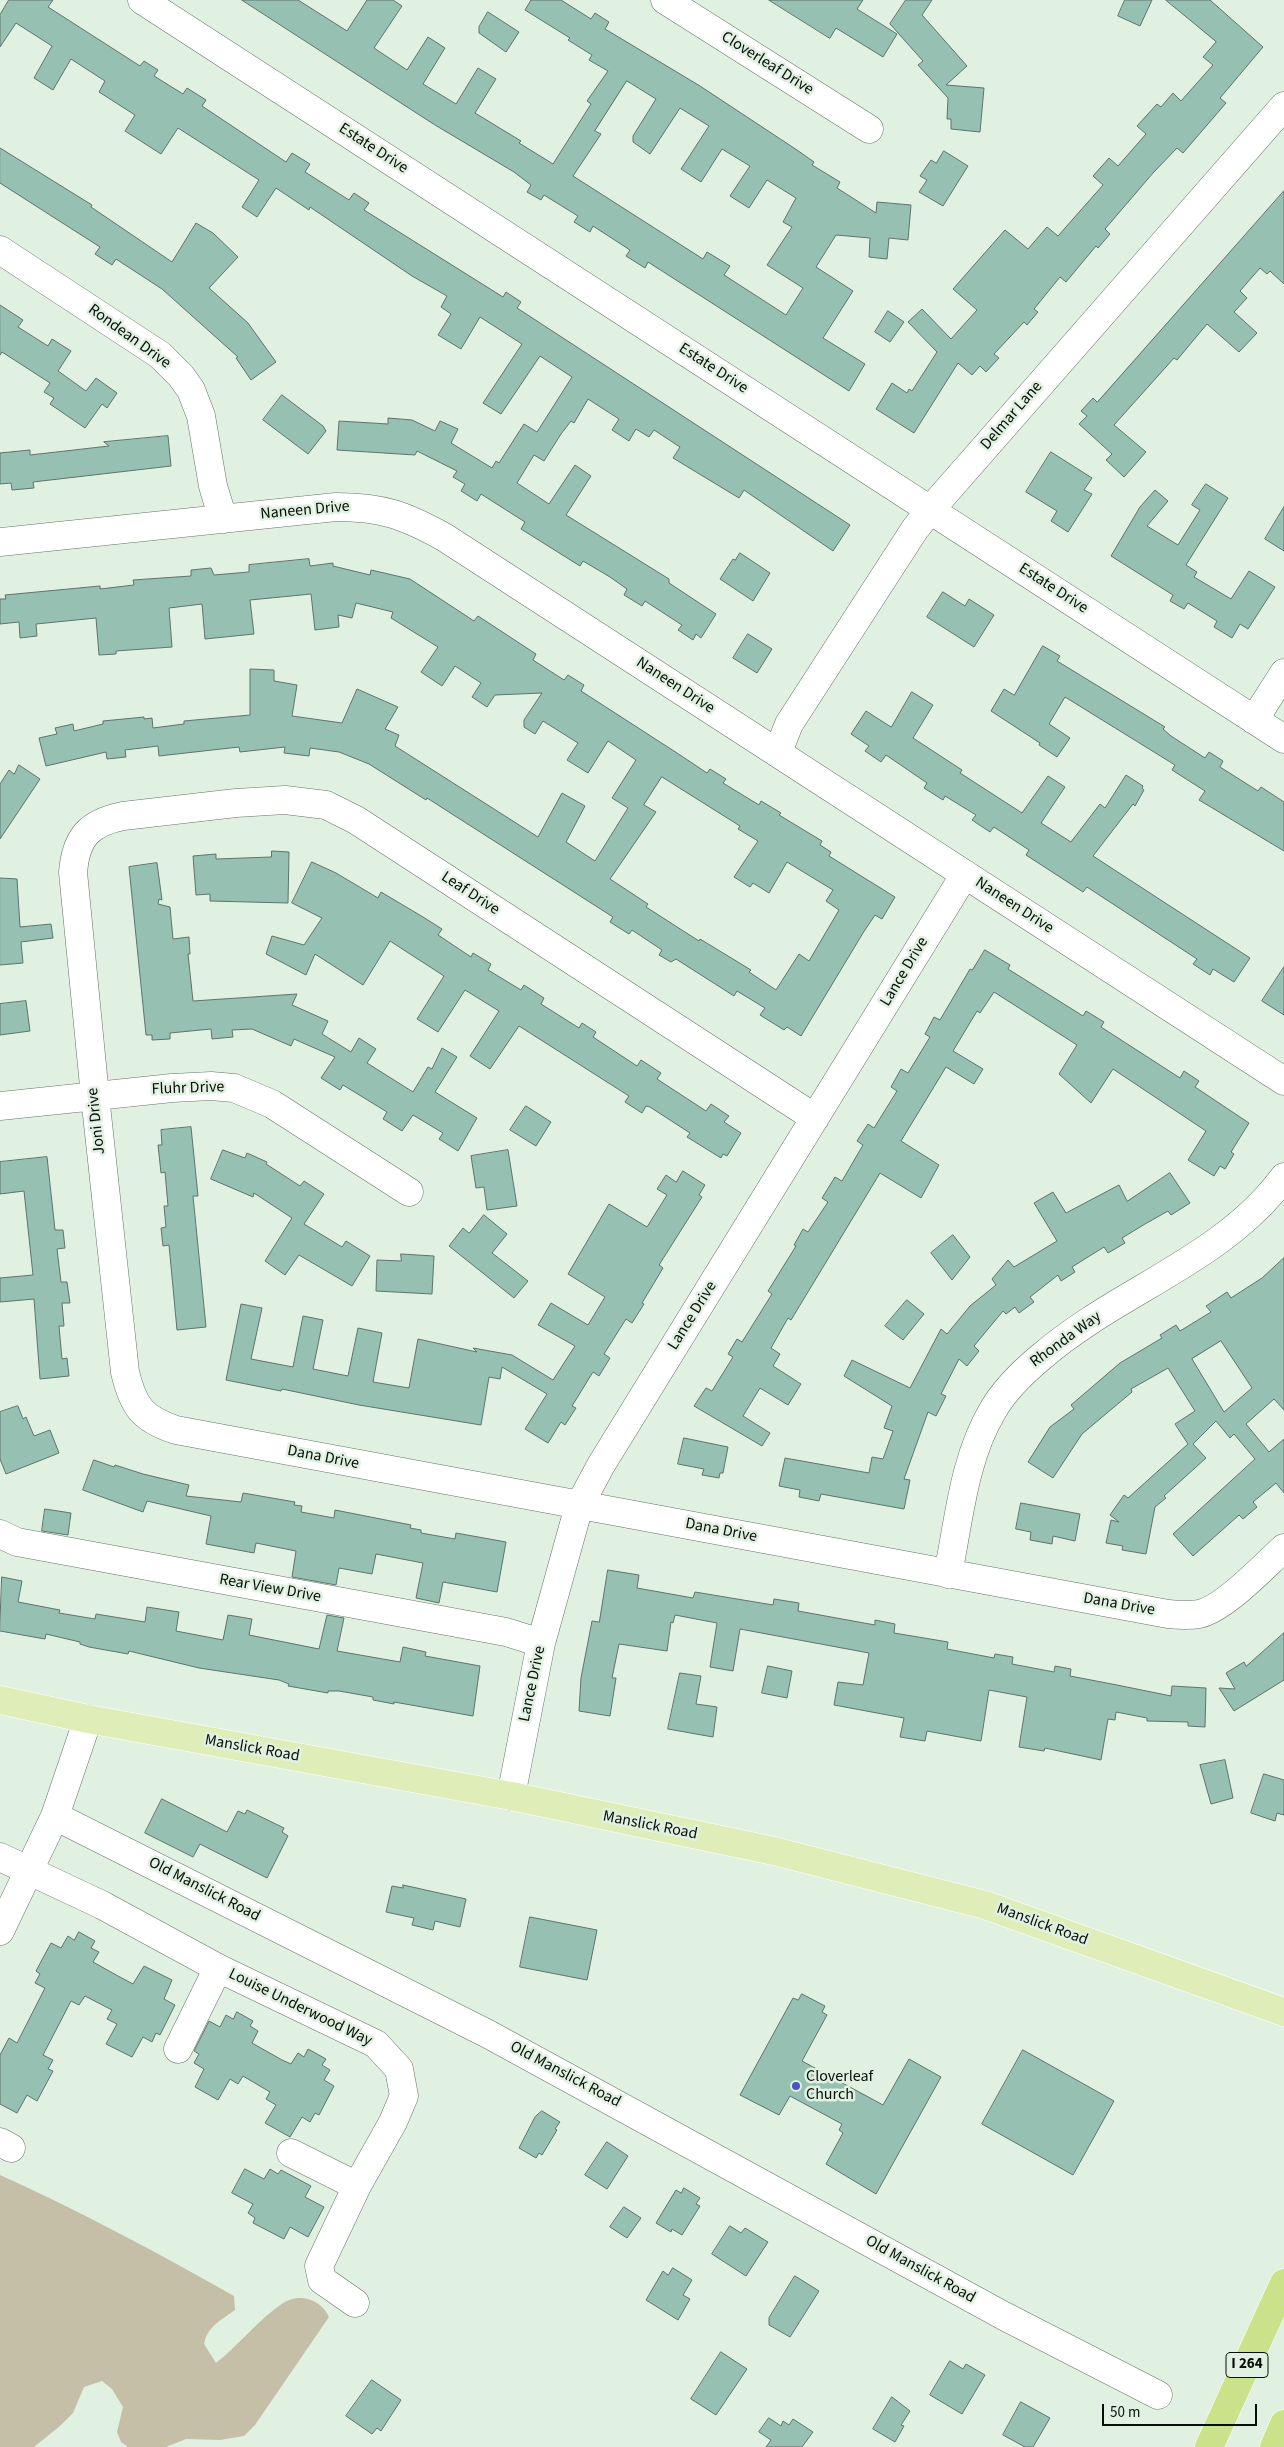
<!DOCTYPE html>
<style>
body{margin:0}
#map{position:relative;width:1284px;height:2447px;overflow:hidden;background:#e0f1e1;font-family:"Source Sans 3",sans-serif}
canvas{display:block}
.scale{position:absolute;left:1102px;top:2404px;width:155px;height:22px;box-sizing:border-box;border:2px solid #080e09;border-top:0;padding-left:6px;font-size:15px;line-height:18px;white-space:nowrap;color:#080e09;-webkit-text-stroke:4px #e0f1e1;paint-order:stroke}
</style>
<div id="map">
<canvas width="1284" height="2447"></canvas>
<div class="scale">50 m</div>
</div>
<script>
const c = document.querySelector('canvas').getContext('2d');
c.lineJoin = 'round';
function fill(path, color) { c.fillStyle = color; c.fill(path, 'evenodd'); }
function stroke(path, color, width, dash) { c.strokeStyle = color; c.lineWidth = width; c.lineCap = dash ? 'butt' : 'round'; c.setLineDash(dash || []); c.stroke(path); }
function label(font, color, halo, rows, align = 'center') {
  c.font = font + ' "Source Sans 3",sans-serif'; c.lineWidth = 5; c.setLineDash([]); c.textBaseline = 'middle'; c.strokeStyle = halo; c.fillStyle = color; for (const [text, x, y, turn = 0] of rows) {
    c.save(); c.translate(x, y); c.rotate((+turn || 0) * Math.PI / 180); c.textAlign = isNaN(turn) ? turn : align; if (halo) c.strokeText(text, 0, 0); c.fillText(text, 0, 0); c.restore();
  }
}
fill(new Path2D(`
 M0,2175C80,2211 158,2253 234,2296L235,2310C221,2320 207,2327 204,2344L216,2363C239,2345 259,2319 283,2303C300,2292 322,2300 329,2317L255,2425L244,2436L220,2440L186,2439L166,2447H128L121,2442L117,2432L123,2407L112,2389L102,2381L84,2387L73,2413L60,2426L34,2447H0Z`), '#c6bfa7');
const building = new Path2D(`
 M9,0H53L48,7L140,66L144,61L158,70L154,76L183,94L187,88L206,100L202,106L286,162L292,153L310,164L305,172L349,200L354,193L369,203L364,210L503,297L506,292L521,302L517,308L850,525L833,551L744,490L739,498L673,458L680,447L654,430L649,437L636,429L629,441L612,430L619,419L588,399L574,423L571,421L561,434L544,461L534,455L517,483L549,504L575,465L591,476L566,515L669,579V583L716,614L701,638L696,634L693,640L678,630L682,625L645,601L642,606L624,595L627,589L610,577L583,561L580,566L521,529L525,522L481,494L477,501L461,491L465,484L453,477L457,471L417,451L415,455L337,450L339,421L388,424V418L412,420L435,431L440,421L458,429L451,443L492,468L496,461L499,463L524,424L537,432L572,377L540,356L501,414L483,403L522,344L480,317L461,349L438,335L451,314L441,307L447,296L412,276L310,207L309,210L276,188L257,217L242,207L259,180L178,128L161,154L125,131L135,115L99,92L105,81L71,59L53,90L34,78L52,46L16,23L0,47V15Z
 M242,0H298L347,31L367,0H393L402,6L374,48L407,70L428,37L445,48L423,84L456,104L478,68L496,79L475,113L521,141L519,143L553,164L591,104L587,101L608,71L589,60L592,55L568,40L570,38L525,10L531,0H561L591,19L595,13L609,22L605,29L700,86L797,150L814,162L812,165L840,182L837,188L876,213L877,202L911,205L908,240L889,238L887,259L869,257L870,238L836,235L816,267L853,291L823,338L865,364L849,391L648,262L645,268L626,256L630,250L593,226L590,232L574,222L578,216L544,195L541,200L527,192L531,185L514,172L435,125ZM627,81L656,99L633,136V142L650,154L680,108L709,126L681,169L701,182L722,149L750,166L730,196L749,208L767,180L796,198L783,222L792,227L767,265L803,288L786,315L724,275L730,266L707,252L703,259L573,176L601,134L595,131Z
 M769,0H863L857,9L897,34L883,57L836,28L830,38Z
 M906,0H932L922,15L967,66L946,85L984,88L980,132L951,129V119H947L948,98L918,65L923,61L890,24Z
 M1125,0H1152L1140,26L1118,16Z
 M1166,0H1210L1263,47L1220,98L1226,103L1183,153L1177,148L1153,173L1105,229L1110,234L1098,248L1096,246L1066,282L1060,277L1034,309L1038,312L1027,325L1024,322L994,354L999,358L986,372L980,366L972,375L958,363L914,433L876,409L892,383L907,393L909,389L912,391L937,352L908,322L922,309L951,339L977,310L953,289L1005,230L1028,249L1047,227L1058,236L1103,185L1093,176L1109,158L1118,166L1146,134L1137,126L1157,104L1161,107L1173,93L1181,101L1213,65L1203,57L1216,42Z
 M488,12L519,32L506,52L479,33V27Z
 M0,148L92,205L91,207L172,262L196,223L213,233L238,257L209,288L248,323L276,362L251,380L236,358L238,357L162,289L116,259L112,265L95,254L100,247L0,183Z
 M944,151L968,166L943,206L919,192L927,180L920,176L931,160L936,163Z
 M1284,191V284L1270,271L1267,274L1260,268L1240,291L1247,298L1234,312L1257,333L1239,352L1207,324L1177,360L1174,358L1114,425L1146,452L1124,477L1106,460L1112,454L1079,424L1087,416L1081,411L1093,398L1097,402Z
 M0,305L23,320L18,327L48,346L52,339L71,351L58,371L86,391L96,378L117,393L107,408L102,404L85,428L50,404L54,398L44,392L50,383L2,352L0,355Z
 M888,311L904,322L890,342L875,332Z
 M282,395L323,426L326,431L308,454L263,420Z
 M168,436L171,466L33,482L34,488L12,490L11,483L0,484V453L30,450V455L109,446L104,442Z
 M1051,452L1092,478L1084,490L1092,494L1068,532L1051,521L1057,511L1026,492Z
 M1206,484L1228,498L1186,565L1197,572L1194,577L1231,599L1249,571L1275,587L1248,629L1240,624L1232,638L1214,627L1217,621L1188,603L1184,609L1170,601L1173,595L1111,556L1140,507L1155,490L1168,501L1147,526L1178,545L1200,510L1192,505Z
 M1284,507V551L1265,539Z
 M740,553L770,573L753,601L720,579L733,559L735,560Z
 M309,559L310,566L333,563V566L370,575L371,570L410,579L474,621L478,616L536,654L533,660L564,680L568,675L584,685L581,691L677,753L707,773L710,769L726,779L723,783L759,805L761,801L781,813L779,815L822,841L820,845L831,852L829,856L895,897L882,919L875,915L863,933L801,1036L787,1027L784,1030L760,1015L765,1008L737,991L734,996L676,959L671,962L659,955L662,950L632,930L629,934L610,922L613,917L427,798L426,800L369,764L339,752L310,748L309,756L284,753L285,747L240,752L239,747L159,756L158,746L125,750L126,757L107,759L106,752L46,766L39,738L57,734L55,728L73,724L74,731L103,724V721L144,717V719L152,718L153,728L184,724V721L250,715V669L274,670V681L297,685L292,716L342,723L357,689L398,707L385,729L399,735L395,746L538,837L562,793L585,806L566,842L595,861L628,808L612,798L636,760L608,741L588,773L567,760L578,743L543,721L535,734L524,727V720L542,693L495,695L487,707L472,697L481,683L455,666L442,686L421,672L438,647L391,618L393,612L356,603L352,618L338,615L339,627L315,630L311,594L250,600L254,634L205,639L202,604L169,608L172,647L116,651V654L99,655L96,618L36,624L37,636L20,638L19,622L0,624V599H6L5,595L100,586V589L134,585L133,580L191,576V570L211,568L214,575L249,572V565ZM662,777L740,826L738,829L758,841L734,877L750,887L753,883L769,893L787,862L833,890L826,901L839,910L809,961L799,954L776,990L749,972L751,970L700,939L699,941L646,907L648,904L610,879L656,812L644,805Z
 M943,592L965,606L969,599L994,615L974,647L927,617Z
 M748,634L772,649L757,673L733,658Z
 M1043,646L1060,656L1057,661L1165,727L1163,729L1171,736L1205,758L1209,752L1223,761L1220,767L1258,791L1261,787L1284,802V851L1199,800L1205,791L1172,770L1175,765L1065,697L1049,724L1070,738L1057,757L1039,745L1040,743L991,711L1004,689L1014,695Z
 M912,692L933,705L913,738L962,770L960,773L1022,813L1048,776L1065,787L1041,823L1071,842L1100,804L1105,808L1126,775L1143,786L1142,788L1144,790L1135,806L1133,804L1093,856L1250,958L1234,982L1213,969L1210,975L1193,964L1197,959L1087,887L1083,892L1026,855L1029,850L994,827L990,832L972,820L976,815L945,796L943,800L924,788L927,783L886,755L881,762L865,751L869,746L851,734L866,711L891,727Z
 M19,765L40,779L0,839V784L9,770L14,774Z
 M272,851L289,852L288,903L210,901V894L196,895L193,856L216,854V859L271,857Z
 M312,862L336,873L378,898L381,892L423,917L442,929L438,935L471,957L473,953L491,964L488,970L521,990L524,985L544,998L541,1004L579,1028L582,1023L596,1032L593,1037L637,1066L641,1060L661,1073L657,1079L706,1111L711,1104L729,1116L724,1122L741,1133L727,1156L723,1154L721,1158L687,1137L690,1133L650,1107L646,1106L642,1113L625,1102L629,1096L519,1026L490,1069L470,1056L499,1011L465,990L438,1032L417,1019L444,976L390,941L363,985L315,954L306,975L266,954L272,936L304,945L322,918L292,903Z
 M157,863L162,900L159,899L158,904L170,907L173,939L189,937L190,954H188L193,1001L297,994L292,1005L328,1021L322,1034L351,1052L359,1038L376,1049L367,1063L413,1092L428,1067L432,1069L442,1048L457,1057L435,1092L477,1118L458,1151L439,1139L443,1133L413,1115L402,1131L383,1119L387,1112L343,1085L340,1090L321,1078L335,1057L294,1039L291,1046L252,1029L232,1030L233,1037L212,1039L211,1029L170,1033V1039L152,1040V1035H146L129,867Z
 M0,878L17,879L20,927L51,924L53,938L21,942L23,963L0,965Z
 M985,950L1010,965L1008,969L1083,1016L1086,1011L1104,1022L1101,1027L1180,1078L1184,1071L1199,1081L1195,1087L1249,1123L1231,1152L1234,1154L1225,1169L1220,1166L1214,1176L1188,1160L1206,1131L1113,1069L1091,1103L1059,1074L1077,1045L994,992L980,1013L977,1011L953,1051L983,1069L974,1084L946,1067L901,1141L939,1165L921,1198L880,1173L791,1320L788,1318L771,1348L780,1354L773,1366L801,1384L788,1405L760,1388L743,1416L770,1433L762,1446L694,1406L706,1388L712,1391L733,1357L728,1354L737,1339L742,1342L772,1294L768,1291L796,1246L794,1245L803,1229L808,1232L828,1202L822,1198L835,1177L842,1181L863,1145L857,1141L868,1124L874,1128L897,1091L891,1087L901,1069L908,1073L930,1037L925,1034L934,1017L940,1020L970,969L972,970Z
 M1284,967V1015L1262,1001Z
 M26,1001L30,1031L0,1035V1004Z
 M526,1106L551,1122L536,1146L510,1130Z
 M191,1127L198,1196H193L206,1327L177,1330L169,1245L163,1246L161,1228L166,1227L164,1206H168L165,1172L161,1173L158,1145H162L161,1130Z
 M223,1150L245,1158L247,1153L267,1162L266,1164L300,1186L304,1181L324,1194L304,1224L342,1247L346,1241L370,1256L352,1286L299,1255L285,1275L265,1261L292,1218L254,1193L253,1197L211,1179Z
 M508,1150L517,1206L487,1210L484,1187L476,1188L471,1156Z
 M47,1157L55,1230H63L65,1248L57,1249L61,1282H67L70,1303H62L64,1326H59L62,1359L67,1358L69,1376L40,1379L34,1299L0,1302V1278L33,1275L24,1191L0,1194V1162Z
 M683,1171L705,1185L699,1195L702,1197L659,1265L663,1268L642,1303L644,1304L632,1323L626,1319L604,1354L610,1358L599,1376L593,1372L572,1406L576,1408L565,1425L561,1422L548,1443L525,1429L547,1394L502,1367L500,1379L489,1377L481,1425L359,1405L282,1389L281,1391L226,1380L241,1304L262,1308L251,1359L293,1367L303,1316L323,1320L313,1369L348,1376L358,1328L382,1333L373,1382L409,1388L418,1339L477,1352L473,1348L512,1355L553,1380L575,1346L538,1325L551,1303L588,1325L605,1297L568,1274L609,1204L647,1227L667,1195L657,1189L666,1175L676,1182Z
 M1170,1173L1190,1203L1171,1215L1168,1211L1145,1224L1122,1238L1125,1243L1108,1253L1104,1247L1072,1267L1075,1272L1061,1281L1058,1275L1030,1297L1034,1302L1019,1313L1015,1307L1006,1314L1003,1311L974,1346L979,1351L967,1366L959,1359L941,1394L946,1396L936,1416L928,1412L904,1479L910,1480L904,1509L821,1494L819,1501L799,1497L800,1490L779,1486L785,1458L869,1473L872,1457L883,1459L893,1431L884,1428L892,1406L844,1376L852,1360L910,1388L941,1329L947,1334L970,1306L996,1285L992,1279L1008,1260L1014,1267L1057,1241L1034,1203L1053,1192L1066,1213L1119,1185L1127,1201Z
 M484,1215L507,1234L492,1253L528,1281L514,1298L449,1246L463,1228L469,1233Z
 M953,1235L970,1257L952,1280L931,1253Z
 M401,1254L434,1256L432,1294L376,1291L377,1260L401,1261Z
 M1284,1258V1410L1274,1399L1246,1424L1269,1452L1284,1439V1493L1276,1483L1253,1502L1257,1507L1243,1519L1239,1515L1193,1556L1173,1534L1255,1459L1234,1434L1230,1438L1216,1421L1193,1444L1206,1458L1164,1496L1166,1498L1155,1507L1146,1554L1122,1550L1123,1546L1106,1543L1111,1520L1119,1522L1110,1515L1124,1495L1128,1498L1188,1444L1175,1424L1195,1411L1168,1368L1131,1389L1132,1392L1082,1434L1053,1478L1028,1462L1050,1427L1074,1409L1071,1405L1120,1363L1162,1338L1160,1335L1176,1325L1180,1331L1211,1312L1206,1306L1227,1292L1231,1298L1262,1278ZM1221,1341L1252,1388L1224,1412L1192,1359Z
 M907,1300L924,1314L903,1340L885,1326Z
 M18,1406L23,1419L26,1417L34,1436L50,1430L59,1453L6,1474L0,1459V1412Z
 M684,1438L728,1447L723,1473H720L719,1478L702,1475L704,1469L678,1464Z
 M94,1460L114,1467L115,1465L143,1474L189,1485L186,1496L241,1502L243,1493L295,1502L294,1505L302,1506L301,1512L334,1518L335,1510L411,1525L410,1528L421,1530V1533L455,1539L456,1533L506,1542L497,1592L443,1582L439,1603L416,1598L423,1563L376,1554L372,1574L339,1568L336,1585L292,1577L296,1551L256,1543L254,1553L206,1544L211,1516L147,1501L143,1512L83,1490Z
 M1021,1503L1080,1514L1075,1541L1053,1536L1052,1544L1030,1540L1031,1532L1016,1529Z
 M45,1509L71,1513L68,1535L42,1531Z
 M608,1570L639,1575L637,1588L693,1598L695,1592L773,1605L774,1599L799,1603L798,1611L875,1625V1620L895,1624L894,1633L948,1642L947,1649L994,1658L995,1654L1013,1657L1012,1664L1054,1672L1055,1666L1071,1669L1070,1676L1117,1685L1171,1696L1172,1686L1206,1688L1205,1727L1188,1726V1722L1147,1721V1718L1116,1712L1115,1720L1108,1719L1101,1760L1045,1748L1044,1751L1019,1747L1027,1697L989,1690L981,1741L927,1731L925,1741L900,1737L904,1718L834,1705L838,1682L863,1685L869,1653L740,1629L733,1671L710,1667L717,1623L675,1615L673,1623L671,1622L667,1651L619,1644L612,1678H616L610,1716L579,1711L581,1678L592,1621L599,1622Z
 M2,1577L22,1581L18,1602L60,1610L59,1613L95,1619L96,1614L145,1622L147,1607L179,1612L176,1631L223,1640L228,1615L252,1619L249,1635L319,1649L327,1615L344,1618L337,1651L400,1662L403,1647L426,1652L425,1656L480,1666L473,1716L394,1702V1704L373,1700V1697L339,1691H328V1693L288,1686L289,1684L279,1680L199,1668L129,1651L128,1654L89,1647L80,1644V1642L46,1634L45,1639L0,1631Z
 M1284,1633V1680L1234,1711L1219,1688L1235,1689L1226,1673L1244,1662L1246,1666Z
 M768,1666L792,1671L787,1698L762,1693Z
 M680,1673L701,1676L696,1704L717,1707L713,1737L668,1729Z
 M1225,1760L1233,1798L1211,1804L1200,1765Z
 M1264,1774L1284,1780V1815L1277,1813L1275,1821L1251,1813Z
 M162,1799L227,1832L238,1811L245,1814L247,1810L284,1828L282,1832L288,1836L267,1878L200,1844L193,1857L145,1833Z
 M403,1885L466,1899L460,1927L435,1921L433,1930L412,1925L414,1918L386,1912L392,1886L403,1888Z
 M530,1917L597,1930L587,1980L520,1967Z
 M79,1932L95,1941L91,1948L99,1952L93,1962L118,1976L133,1984L144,1966L172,1980L164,1999L175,2005L160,2035L156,2033L152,2042L143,2037L132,2057L106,2044L117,2024L107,2019L112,2010L85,1996L79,2005L71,2001L43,2055L53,2060L48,2069L53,2071L37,2101L27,2095L17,2113L0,2104V2055L9,2038L17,2043L45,1988L35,1983L40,1974L36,1971L51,1943L61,1948L68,1936L74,1940Z
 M802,1994L825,2006L822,2012L827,2015L802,2061L883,2105L909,2059L941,2077L876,2194L826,2164L843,2133L839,2130L842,2124L790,2096L779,2115L740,2095L793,1998L798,2000Z
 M237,2012L253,2021L250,2026L258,2031L252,2043L282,2060L291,2064L298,2053L304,2057L308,2049L326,2059L322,2065L330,2070L324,2080L334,2086L319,2115L315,2113L310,2122L302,2117L290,2137L265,2123L276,2105L266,2099L270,2092L243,2076L238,2084L230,2079L218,2100L195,2087L204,2069L194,2063L199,2054L194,2051L209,2021L220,2027L226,2015L233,2019Z
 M1023,2050L1114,2101L1073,2175L982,2124Z
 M542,2111L560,2122L555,2129L557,2130L542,2155L539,2153L536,2158L519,2148L535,2117Z
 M607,2142L628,2156L607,2189L585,2175Z
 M245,2169L264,2179L270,2169L278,2174L281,2170L311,2186L305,2197L324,2207L308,2237L290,2227L284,2239L253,2223L255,2218L248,2213L253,2204L232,2193Z
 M684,2188L700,2198L696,2204L700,2206L682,2235L672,2229L671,2232L656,2223L676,2190L681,2193Z
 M624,2207L641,2218L627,2238L610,2227Z
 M730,2226L741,2233L745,2228L768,2242L746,2276L712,2254Z
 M673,2268L692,2280L683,2295L690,2299L678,2320L646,2300L663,2271L668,2275Z
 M795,2276L819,2291L790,2337L769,2325V2318Z
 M721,2352L747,2369L716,2415L691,2399Z
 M950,2361L963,2369L966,2364L985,2375L962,2414L930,2395Z
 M372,2380L401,2400L381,2431L377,2428L372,2434L346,2416Z
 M892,2397L910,2411L901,2425L904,2426L895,2442L873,2429Z
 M1021,2402L1050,2418L1033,2447H1025L1003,2435Z
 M769,2418L781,2426L783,2421L789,2425L793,2419L813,2432L802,2447H766L771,2440L759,2432Z`);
fill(building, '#96c0b2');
stroke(building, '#5e736c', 1);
const minor = new Path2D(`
 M142,0L1284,739
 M665,0L869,129
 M0,250L160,355L181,376L191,390L201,416L213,486L223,519
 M0,542L336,507C382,507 404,515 444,537L1284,1081
 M1254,720L1284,673
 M778,752L789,724L915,529L931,509L1284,106
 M0,1106L172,1088L211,1086L234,1088L272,1104L409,1192
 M815,1118L356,820L326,805L285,800L236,803L123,816C89,823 76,837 73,872L95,1096L125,1372C133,1406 142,1419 176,1430L1168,1614C1178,1615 1188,1616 1199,1614C1224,1609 1264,1566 1284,1548
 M0,1534L17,1542L506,1632L541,1643
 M948,1574C959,1519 964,1458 993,1410C1005,1389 1023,1372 1041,1357C1117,1291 1223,1260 1284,1177
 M88,1719L55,1816L488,2034L1004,2316L1158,2395
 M511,1796L541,1643L579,1506L601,1465L965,874
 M0,1857L102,1905L218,1968L376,2044L399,2069L404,2096L393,2122L357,2186L319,2266L322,2280L355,2303
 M0,1931L55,1816
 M178,2049L218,1968
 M0,2142L11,2148
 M291,2153L357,2186`);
const major = new Path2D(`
 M0,1700L88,1719L511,1796L774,1851L985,1905L1284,2012`);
const highway = new Path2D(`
 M1209,2447L1284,2283
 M1274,2447L1284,2424`);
stroke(minor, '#667567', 29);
stroke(major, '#fff', 29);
stroke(highway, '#fff', 29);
stroke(minor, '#fff', 28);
stroke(major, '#dfeeb8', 28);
stroke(highway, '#cae289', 28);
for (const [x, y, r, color] of [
 [796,2086,5,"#4c52c8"]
]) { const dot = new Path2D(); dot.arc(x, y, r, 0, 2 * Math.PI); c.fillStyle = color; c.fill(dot); stroke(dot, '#e0f1e1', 2); }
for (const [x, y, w] of [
 [1247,2365,42]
]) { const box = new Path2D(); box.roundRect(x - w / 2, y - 12.5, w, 25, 4); c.fillStyle = '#e0f1e1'; c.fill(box); stroke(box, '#080e09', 1); }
label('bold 15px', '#080e09', null, [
 ["I 264",1247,2365]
]);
label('16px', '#080e09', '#e0f1e1', [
 ["Cloverleaf Drive",767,64,32],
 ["Estate Drive",373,149,33],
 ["Rondean Drive",129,337,36],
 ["Estate Drive",713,369,33],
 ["Delmar Lane",1012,416,-49],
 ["Naneen Drive",305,511,-5],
 ["Estate Drive",1053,589,33],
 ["Naneen Drive",675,686,33],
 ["Leaf Drive",470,894,33],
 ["Naneen Drive",1014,906,33],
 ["Lance Drive",905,972,-59],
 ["Fluhr Drive",188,1089,-2],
 ["Joni Drive",97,1121,-96],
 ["Lance Drive",693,1316,-58],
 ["Rhonda Way",1066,1340,-36],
 ["Dana Drive",323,1458,11],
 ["Dana Drive",721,1531,11],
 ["Rear View Drive",270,1589,10],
 ["Dana Drive",1119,1605,10],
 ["Lance Drive",533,1684,-78],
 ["Manslick Road",252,1749,10],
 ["Manslick Road",650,1826,11],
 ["Old Manslick Road",204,1890,27],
 ["Manslick Road",1042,1925,20],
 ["Louise Underwood Way",300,2008,26],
 ["Old Manslick Road",565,2075,28],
 ["Old Manslick Road",920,2270,29]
]);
label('16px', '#080e09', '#e0f1e1', [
 ["Cloverleaf",806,2077],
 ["Church",806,2095]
], 'left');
</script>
